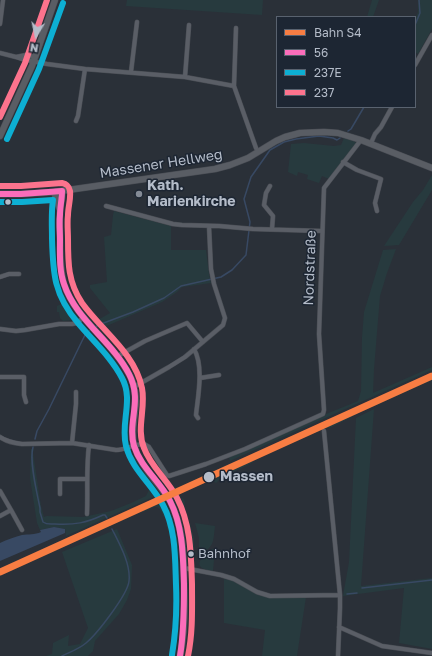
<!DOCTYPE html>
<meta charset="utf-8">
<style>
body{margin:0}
#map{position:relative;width:432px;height:656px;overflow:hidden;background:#2a3038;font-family:"Golos Text",sans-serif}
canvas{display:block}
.legend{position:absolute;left:276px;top:16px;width:140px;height:92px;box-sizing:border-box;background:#1d2633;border:1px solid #59626f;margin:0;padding:5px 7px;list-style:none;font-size:12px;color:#b4bcc9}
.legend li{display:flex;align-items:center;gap:8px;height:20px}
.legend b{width:20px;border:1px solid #59626f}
.north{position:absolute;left:16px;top:16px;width:40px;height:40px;-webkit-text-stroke:3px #1d2633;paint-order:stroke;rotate:189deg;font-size:11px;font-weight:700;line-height:16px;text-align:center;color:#b4bcc9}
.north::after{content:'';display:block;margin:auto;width:14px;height:18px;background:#b4bcc9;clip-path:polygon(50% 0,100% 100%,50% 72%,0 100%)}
</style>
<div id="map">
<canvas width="432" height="656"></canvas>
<ul class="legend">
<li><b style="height:5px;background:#f77d43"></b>Bahn S4</li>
<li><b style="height:5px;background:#fb6dba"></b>56</li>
<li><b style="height:5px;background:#0dafd3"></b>237E</li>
<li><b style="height:5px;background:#fc738d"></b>237</li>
</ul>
<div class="north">N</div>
</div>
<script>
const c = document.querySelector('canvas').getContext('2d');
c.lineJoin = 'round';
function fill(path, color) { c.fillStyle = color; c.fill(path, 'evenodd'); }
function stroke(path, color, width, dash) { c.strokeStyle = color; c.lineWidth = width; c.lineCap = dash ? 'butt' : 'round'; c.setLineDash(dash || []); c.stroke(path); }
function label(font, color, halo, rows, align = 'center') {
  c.font = font + ' "Golos Text",sans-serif'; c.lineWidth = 3; c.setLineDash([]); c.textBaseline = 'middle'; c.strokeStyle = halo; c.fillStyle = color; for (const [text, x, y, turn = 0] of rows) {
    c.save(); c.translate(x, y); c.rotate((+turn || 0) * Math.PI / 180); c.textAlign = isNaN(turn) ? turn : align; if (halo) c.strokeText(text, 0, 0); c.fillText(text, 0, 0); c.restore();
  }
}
fill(new Path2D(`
 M127,0H263L262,15L126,6Z
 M372,0H379L373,17H367Z
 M418,0H432V29L418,54L415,52V20L418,12Z
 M37,24L42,25L34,48L31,51L27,52L28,48L30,46L32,33L36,27Z
 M344,138L354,141L356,143L329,179L322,176L319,183L307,179L308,175L298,172L297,176L288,172L291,144L304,143L334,146L341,145Z
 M432,175V190L399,245L384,246L413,202L423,190Z
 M114,211L171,226V250H206L209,274L211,283L182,287L177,292L162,302L102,328L96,321L110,313L90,288V285L107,282L104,237L111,235L113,215Z
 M396,249L387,273L380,296L374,369L373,393L432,367V370L230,461L229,457L248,450L326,414L358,401L361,391L362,337L364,312L383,250Z
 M67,303L76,316L74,320L63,321L60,318L59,312H57V306L59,305Z
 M432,377V380L363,411L332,427L327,428L312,434V432Z
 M374,409L361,586L432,578V649L399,643L404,588L343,596L349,562L356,418Z
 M34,448L33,453L41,506L44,517L47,516L83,517L111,511L131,503L146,496L150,488L137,466L145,473L160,494L66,536L65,529L54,527L40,530L37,523L30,478L31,449Z
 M145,451H147L151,456L149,458L151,462L154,461C158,469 162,477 170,480L171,482L165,484L146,458L143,453Z
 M252,461L253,462C241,470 225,473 216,483L213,481L214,478Z
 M183,498L185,502L184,507L192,531L194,538V557H193L190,556L185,525L176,501Z
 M163,500L167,510H169L175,528L179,547L175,548L166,525L170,523L167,516L164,517C158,503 155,506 143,512L142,510Z
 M195,523L215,526C213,541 215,545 202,554H199V538Z
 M117,529L132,565L131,589L127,600L119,614L95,641L93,651L88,656H46L52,654L53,643L69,635L68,646L80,644L88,628L62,552Z
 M212,549H215L213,571C206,570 194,568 202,558C204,554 209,552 212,549Z
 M224,579L235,581L257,594L306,597L297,656H262L265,630L224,623Z`), '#273a3e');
fill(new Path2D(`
 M54,527L65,529V533L0,561V543C6,540 14,537 22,535C28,534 35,535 41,532L40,530Z`), '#384963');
stroke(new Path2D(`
 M415,25L420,13L419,0
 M348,131L351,129L364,107
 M95,327L101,324L133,312L164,298L181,286L221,277L232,270L246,255L250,222L244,199L251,177L270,150L284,142L296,139L319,136L333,138L337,140L340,138
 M35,439L37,431L49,409L82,341L86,333L92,329
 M33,447C29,461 37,493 40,508V512L43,522C47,525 51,524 55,524C75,525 86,523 103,515H105L107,518
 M110,524V525
 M362,588L432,580
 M347,594L357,593
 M62,656C70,652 79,649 86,643C97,634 128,594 129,581C131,564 119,543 112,529`), '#384963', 1.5);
const minor = new Path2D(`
 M0,24L3,0
 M0,53L16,57L22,59L47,64L85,69L185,77L234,86L256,148
 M16,57L26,55L35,57
 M415,65L432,35
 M131,72L137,22
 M185,77L189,25
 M234,86L236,28
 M76,121L78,116L85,69
 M371,143L375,134L381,127L392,107
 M343,162L357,170L381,179L375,203L377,211
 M270,186L266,193L264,205L273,216L272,229
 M106,206L173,224L182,225L219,226L253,229L322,231
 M0,277L9,274H19
 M0,329L16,331L25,330L59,324H72L77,323L84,317
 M194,349C204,366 198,396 196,415L198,418
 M118,356L145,341L187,323L203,342
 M0,377H24V395L26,402
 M200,378L219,375
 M134,387L169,367L185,357L223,325L225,318L214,284L211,269L209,226
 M324,431L340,595V608L338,656
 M0,437C7,442 14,443 22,444L72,443L116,450C126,450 134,444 144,444L149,447L167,475L169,476L206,464L245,449L323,414L324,410L319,334L324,188L361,140
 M72,443L76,404V392
 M0,491L11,510L0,516
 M60,494V479H87
 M11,510L22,530
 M87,514C88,491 86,468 89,445
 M184,568L221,575L234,579L257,592L270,596L340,595
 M339,627L382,646L432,653`);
const secondary = new Path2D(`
 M0,136L32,66L55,0
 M62,191C63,198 60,204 60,211C59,221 60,232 60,242C60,256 60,270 64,284C74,317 109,339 126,369C134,381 137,395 135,409C134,421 131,434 134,445C140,467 159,482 170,501C183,527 184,555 184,584C185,608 185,632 180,656
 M54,192L60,210
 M0,194H21L54,192L215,169L230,165L248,158L276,141L285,137L300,133L324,132L338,133L361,140L432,168`);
stroke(minor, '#484c53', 5);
stroke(secondary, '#484c53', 7);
stroke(minor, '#5a5e66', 4);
stroke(secondary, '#595d64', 6);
stroke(new Path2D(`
 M62,191C62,199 60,207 60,215C59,223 60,231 60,239C60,254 59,270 64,284C76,320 112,341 129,374C143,401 127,421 134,446C141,468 160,481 170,501C183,526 183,556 184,584C184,608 184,632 180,656
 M0,194H21L62,191`), '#fb6dba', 6);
stroke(new Path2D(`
 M7,139L39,69L63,3
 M0,202H22L53,200C51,213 52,226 52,239C53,274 54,295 78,323C93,341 111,357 122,378C134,400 120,423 126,446C132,470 152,484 163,505C176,529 175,558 176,585C177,609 176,631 172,655`), '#0dafd3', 6);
stroke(new Path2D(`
 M0,117L25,63L47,0
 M0,186H21L62,183C67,184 69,186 70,191C71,199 68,207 68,215C67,223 68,231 68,239C68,263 68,282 82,303C102,331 135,353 142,388C146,408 136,429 144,448C151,467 168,480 177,498C191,525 191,555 192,584C192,608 193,632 188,656`), '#fc738d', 6);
stroke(new Path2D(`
 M0,572L432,376`), '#f77d43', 7);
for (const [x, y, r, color] of [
 [139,194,4,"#848b96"],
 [8,202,3.5,"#b4bcc9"],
 [209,477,6,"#b4bcc9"],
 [191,554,3.5,"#b4bcc9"]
]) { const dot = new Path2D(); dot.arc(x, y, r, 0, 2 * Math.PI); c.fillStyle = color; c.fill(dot); stroke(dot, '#1d2633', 1.5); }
label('13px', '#b4bcc9', '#1d2633', [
 ["Bahnhof",198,554]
], 'left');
label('14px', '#b4bcc9', '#1d2633', [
 ["Massener Hellweg",161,164,-9],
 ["Nordstraße",310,268,-88]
]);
label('bold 14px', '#b4bcc9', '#1d2633', [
 ["Kath.",147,186],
 ["Marienkirche",147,202]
], 'left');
label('bold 14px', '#b4bcc9', '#1d2633', [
 ["Massen",220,477]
], 'left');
</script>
